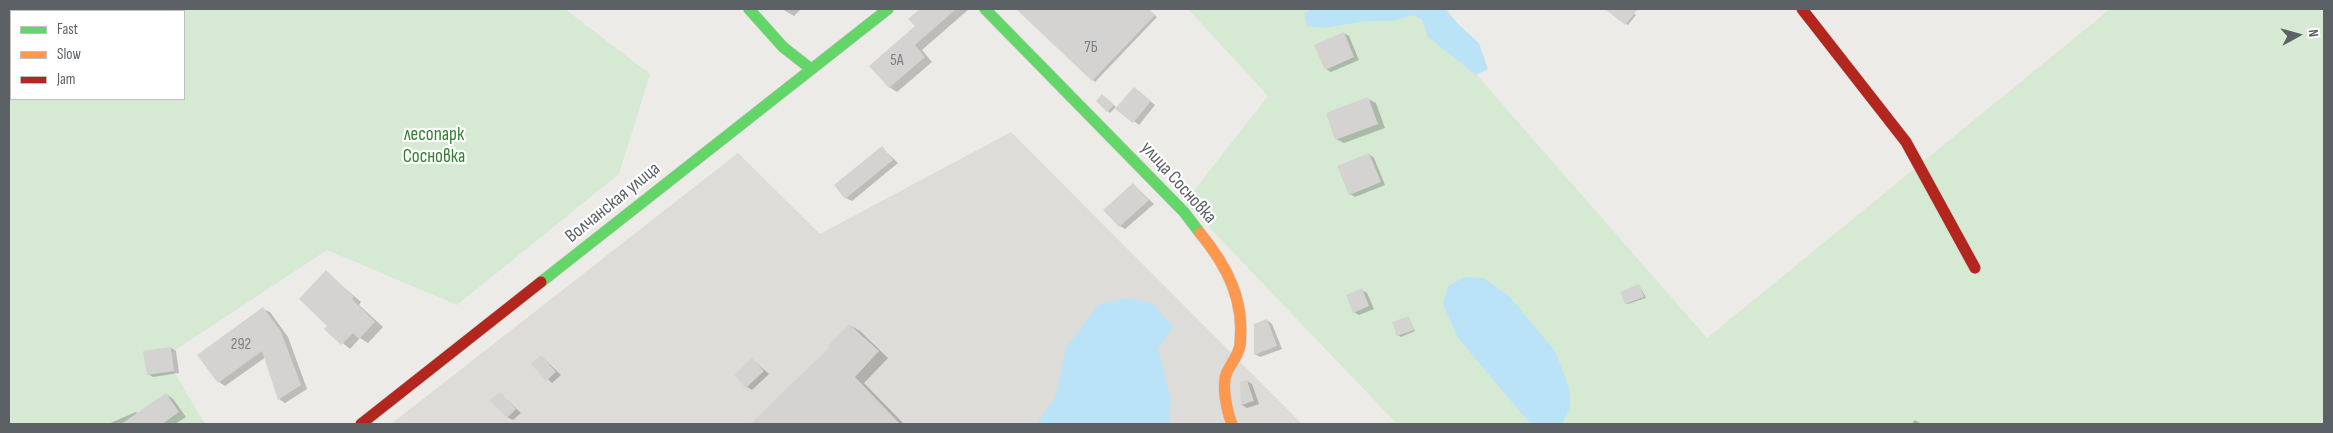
<!DOCTYPE html>
<meta charset="utf-8">
<style>
body{margin:0}
#map{position:relative;width:2333px;height:433px;overflow:hidden;background:#edebe8;font-family:"Sofia Sans Condensed",sans-serif}
canvas{display:block}
.frame{position:absolute;inset:0;border:10px solid #5c6166;pointer-events:none}
.legend{position:absolute;left:10px;top:10px;width:175px;height:90px;box-sizing:border-box;background:#fff;border:1px solid #bec0c2;margin:0;padding:6px 9px;list-style:none;font-size:15px;color:#5c6166}
.legend li{display:flex;align-items:center;gap:10px;height:25px}
.legend b{width:25px;border:1px solid #bec0c2}
.north{position:absolute;left:2273px;top:10px;width:50px;height:50px;-webkit-text-stroke:4px #fff;paint-order:stroke;rotate:83deg;font-size:14px;font-weight:700;line-height:20px;text-align:center;color:#5c6166}
.north::after{content:'';display:block;margin:auto;width:18px;height:22px;background:#5c6166;clip-path:polygon(50% 0,100% 100%,50% 72%,0 100%)}
</style>
<div id="map">
<canvas width="2333" height="433"></canvas>
<div class="frame"></div>
<ul class="legend">
<li><b style="height:6px;background:#63d668"></b>Fast</li>
<li><b style="height:6px;background:#ff974d"></b>Slow</li>
<li><b style="height:6px;background:#b3261e"></b>Jam</li>
</ul>
<div class="north">N</div>
</div>
<script>
const c = document.querySelector('canvas').getContext('2d');
c.lineJoin = 'round';
function fill(path, color) { c.fillStyle = color; c.fill(path, 'evenodd'); }
function stroke(path, color, width, dash) { c.strokeStyle = color; c.lineWidth = width; c.lineCap = dash ? 'butt' : 'round'; c.setLineDash(dash || []); c.stroke(path); }
function label(font, color, halo, rows, align = 'center') {
  c.font = font + ' "Sofia Sans Condensed",sans-serif'; c.lineWidth = 4.5; c.setLineDash([]); c.textBaseline = 'middle'; c.strokeStyle = halo; c.fillStyle = color; for (const [text, x, y, turn = 0] of rows) {
    c.save(); c.translate(x, y); c.rotate((+turn || 0) * Math.PI / 180); c.textAlign = isNaN(turn) ? turn : align; if (halo) c.strokeText(text, 0, 0); c.fillText(text, 0, 0); c.restore();
  }
}
fill(new Path2D(`
 M1011,132L1302,424H391L738,153L820,234Z`), '#dedcd9');
fill(new Path2D(`
 M9,9H565L650,74L619,174L457,305L327,250L165,357L205,424H9ZM11,11H184V99H11Z
 M1188,9H1419L1707,338L2110,9H2324V424H1397L1185,202L1268,96Z`), '#d6e9d2');
fill(new Path2D(`
 M1312,9H1446L1457,23L1479,43L1488,69L1476,75L1428,37L1422,20L1414,15L1392,21H1366L1324,28L1307,26L1304,14Z
 M1464,277L1484,278L1509,296L1555,351L1570,390V407L1562,424H1533L1528,421L1458,338L1443,304L1448,286Z
 M1125,298L1153,303L1167,321L1174,325L1158,349L1171,399L1169,424H1036L1055,398L1066,348L1098,305Z`), '#bbe3f8');
fill(new Path2D(`
 M782,9H801L794,16Z
 M922,9H969L922,50L932,62L897,92L889,87L917,26L910,19Z
 M1020,9H1148L1157,17L1095,82Z
 M1615,9H1628L1636,15L1628,25L1612,13Z
 M1344,33L1349,36L1359,60L1331,72L1326,69Z
 M1139,91L1155,105L1139,125L1116,107L1110,113L1098,101L1105,97L1117,108Z
 M1368,99L1376,103L1385,128L1344,143L1336,139Z
 M882,148L898,163L852,201L846,198L836,185Z
 M1369,154L1374,158L1385,185L1355,197L1350,194Z
 M1134,185L1154,204L1125,229L1120,226Z
 M326,272L361,302L359,305L383,327L368,343L360,338L350,349L326,329L329,326Z
 M1639,285L1646,298L1628,304L1626,303Z
 M1362,290L1367,293L1374,309L1359,315L1354,312Z
 M263,309L270,312L288,337L307,389L285,403L279,399L266,357L225,386L219,382Z
 M1408,317L1415,331L1401,337L1398,335Z
 M1267,320L1272,324L1282,349L1260,357L1255,354Z
 M849,325L860,331L888,358L864,383L904,424H752L831,348Z
 M171,348L176,351L179,373L153,377L148,374Z
 M541,356L561,375L552,383L532,364Z
 M752,359L769,374L752,390L747,387Z
 M1247,381L1252,384L1259,404L1247,408L1242,405Z
 M500,393L521,413L513,420L507,417Z
 M166,394L173,399L186,417L175,424H108L136,412L139,414Z
 M1915,420L1920,423L1921,424H1911Z`), '#0003');
fill(new Path2D(`
 M920,9H956L915,45L925,57L889,88L869,66L915,26L908,19Z
 M1016,9H1149L1155,15L1092,81Z
 M1605,9H1638L1625,25Z
 M1344,32L1354,57L1325,70L1314,45Z
 M1134,87L1151,101L1133,123L1115,109Z
 M1102,94L1114,105L1107,112L1096,101Z
 M1368,97L1378,124L1335,140L1326,113Z
 M882,146L893,160L845,199L834,185Z
 M1369,153L1381,182L1349,195L1337,166Z
 M1133,183L1149,200L1119,227L1103,210Z
 M326,270L354,297L352,299L375,322L359,339L353,333L341,345L324,329L327,326L299,299Z
 M1639,284L1644,297L1625,304L1620,292Z
 M1362,288L1369,306L1353,313L1346,295Z
 M263,307L281,332L301,385L278,400L262,351L218,383L197,355Z
 M1409,316L1414,330L1397,336L1392,322Z
 M1267,319L1277,346L1254,355V324Z
 M849,324L879,351L855,377L900,424H750L829,348L828,346Z
 M171,347L174,371L147,375L143,351Z
 M541,355L556,372L546,381L531,364Z
 M752,358L764,371L746,388L734,375Z
 M1247,380L1254,401L1241,405L1240,382Z
 M500,392L516,409L507,418L490,400Z
 M166,393L179,412L162,424H121Z`), '#d5d3d2');
const fast = new Path2D(`
 M749,9L783,47L811,69
 M985,9L1184,212L1200,233
 M541,282L888,9`);
const slow = new Path2D(`
 M1200,233C1227,266 1245,300 1240,345C1239,354 1231,364 1227,372C1221,384 1227,412 1232,424`);
const jam = new Path2D(`
 M1802,9L1906,142L1975,268
 M361,424L541,282`);
stroke(fast, '#c9c9ca', 12);
stroke(slow, '#c9c9ca', 12);
stroke(jam, '#c9c9ca', 12);
stroke(fast, '#63d668', 11);
stroke(slow, '#ff974d', 11);
stroke(jam, '#b3261e', 11);
label('16px', '#7c7f82', null, [
 ["7Б",1091,48],
 ["5А",897,61],
 ["292",241,345]
]);
label('19px', '#328230', '#fff', [
 ["лесопарк",434,135],
 ["Сосновка",434,157]
]);
label('19px', '#5c6166', '#fff', [
 ["улица Сосновка",1178,183,48],
 ["Волчанская улица",613,203,-39]
]);
</script>
